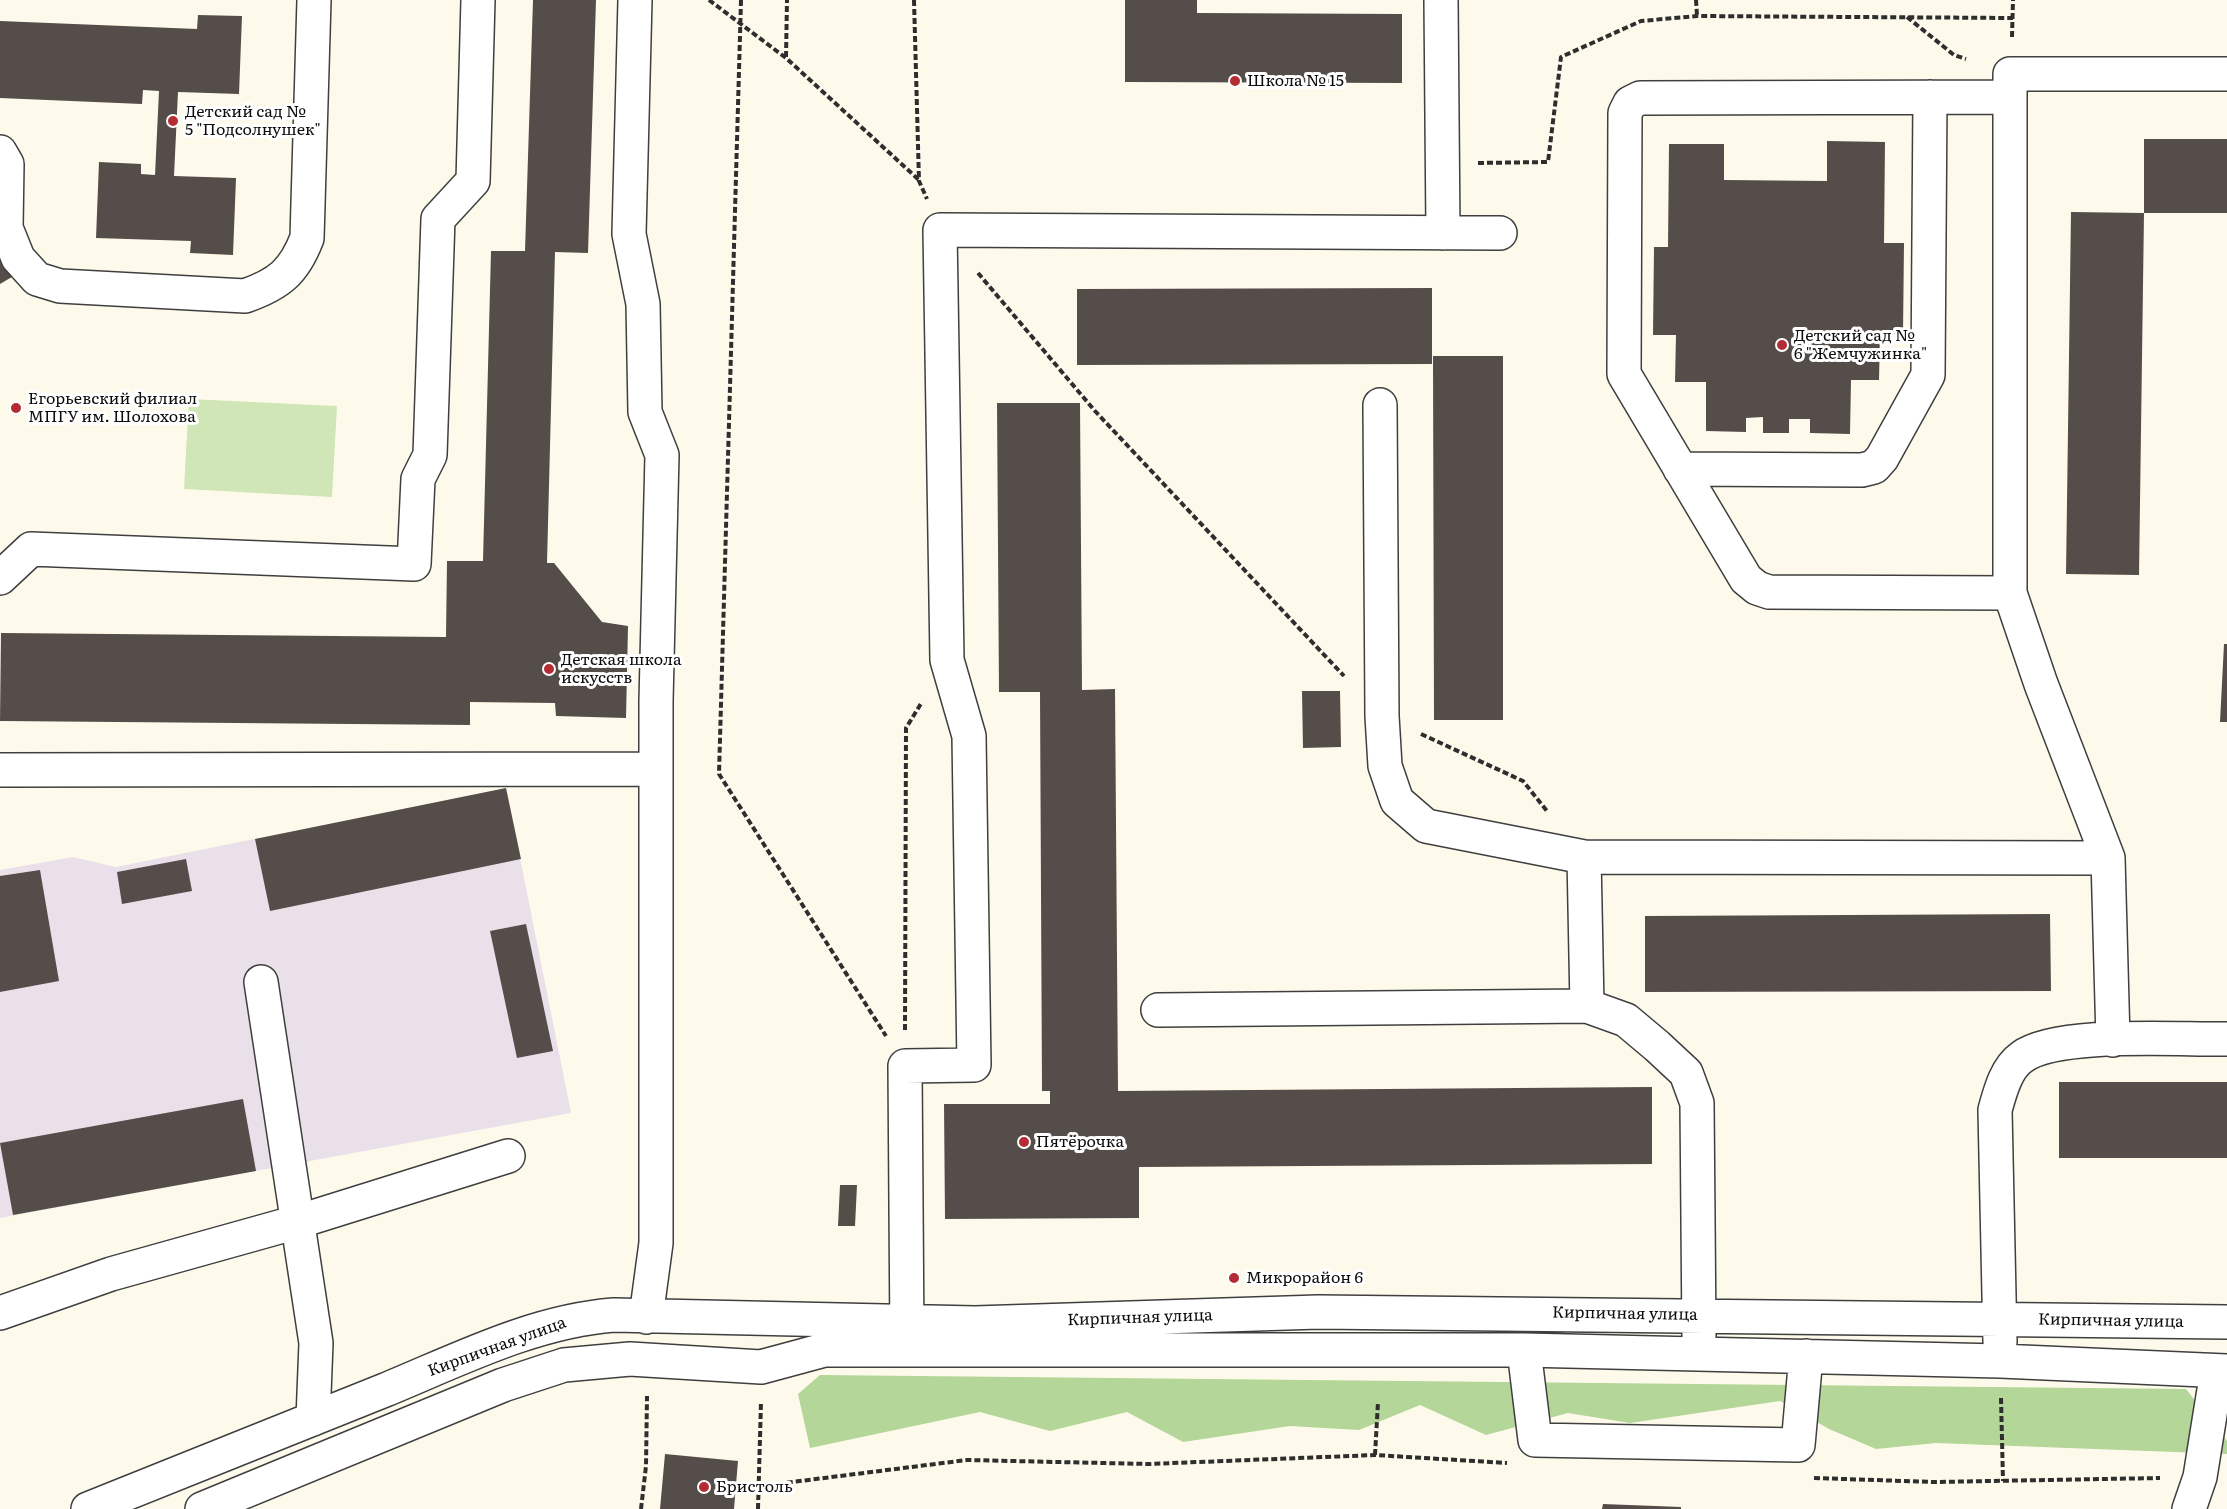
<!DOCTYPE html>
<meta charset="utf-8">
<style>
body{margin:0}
canvas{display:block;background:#fefaeb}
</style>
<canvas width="2227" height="1509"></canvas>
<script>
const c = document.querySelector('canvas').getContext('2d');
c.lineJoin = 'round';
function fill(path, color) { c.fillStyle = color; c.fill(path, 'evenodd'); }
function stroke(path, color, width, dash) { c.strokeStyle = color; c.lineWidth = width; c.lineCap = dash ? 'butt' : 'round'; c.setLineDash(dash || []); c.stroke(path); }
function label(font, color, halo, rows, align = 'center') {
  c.font = font + ' Literata,serif'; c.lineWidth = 6; c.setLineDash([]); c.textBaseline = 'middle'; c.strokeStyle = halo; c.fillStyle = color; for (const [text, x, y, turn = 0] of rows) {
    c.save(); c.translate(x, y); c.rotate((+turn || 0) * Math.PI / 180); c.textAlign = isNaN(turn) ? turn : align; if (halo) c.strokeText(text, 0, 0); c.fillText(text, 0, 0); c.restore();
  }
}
fill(new Path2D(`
 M506,788L571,1113L0,1218V870L73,857L116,867Z`), '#e9e0ea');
fill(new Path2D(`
 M189,399L337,406L332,497L184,489Z`), '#d0e6b7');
fill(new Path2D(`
 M820,1375L2186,1389L2227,1441V1454L1936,1443L1876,1449L1829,1429L1780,1401L1630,1423L1568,1413L1486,1435L1420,1405L1359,1430L1290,1426L1183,1442L1127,1412L1050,1431L980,1412L810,1448L798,1394Z`), '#b4d698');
fill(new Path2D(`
 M533,0H596L588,253L555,252L547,563H554L602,622L628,626L626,718L556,716L555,703L470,702V725L0,721L1,633L446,637L447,561H483L491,251H525Z
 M1125,0H1197V13L1402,14V83L1125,82Z
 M198,15L242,16L239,94L178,92L174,176L236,178L233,255L190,253L191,241L96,238L99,162L141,164V174L155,175L159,91L143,90L142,104L0,98V21L197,29Z
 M2144,139H2227V213H2144L2139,575L2066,574L2071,212L2144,213Z
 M1827,141L1885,142L1884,243H1904L1903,334H1880L1879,380H1851L1850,434L1810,433V419H1789V433H1763V417L1746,418V432L1706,431V382H1675L1676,335H1653L1654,247H1668L1669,144H1724V180L1827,181Z
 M0,246L17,274L0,284Z
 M1432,288V364L1077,365V289Z
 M1433,356H1503V720H1434Z
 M997,403H1080L1082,690L1115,689L1118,1091L1652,1087V1164L1139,1167V1218L945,1219L944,1104H1050V1091H1042L1040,692H999Z
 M2224,644H2227V722H2220Z
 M1302,691H1340L1341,747L1303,748Z
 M506,788L521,859L270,911L255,839Z
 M186,859L192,891L122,904L117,872Z
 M40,870L59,981L0,992V876Z
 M2050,914L2051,991L1645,992V916Z
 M526,924L553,1051L517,1058L490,931Z
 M2059,1082H2227V1158H2059Z
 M243,1099L256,1171L13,1215L0,1143Z
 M840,1185H857L855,1226H838Z
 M665,1454L738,1461L734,1509H660Z
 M1603,1504L1681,1507V1509H1602Z`), '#544d49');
const minor = new Path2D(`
 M635,0L629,234L643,304L645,412L662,455L656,701V1243L646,1317
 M1441,0L1443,233
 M2010,97L1640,98L1630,103L1625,113L1624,374L1746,579L1757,588L1769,592L2010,593
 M0,152L7,164L6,228L18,258L37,279L60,286L245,296C279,284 294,272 307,238L314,0
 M1380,405L1382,716L1385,766L1397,801L1426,826L1584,857
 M1680,469L1862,470L1874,467L1882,458L1928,375L1930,97
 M0,578L31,549L414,564L418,479L430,455L438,219L473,181L478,0
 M0,770L656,769
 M2108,858L2041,684L2010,593V74H2227
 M261,982L316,1343L313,1419
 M1587,1006L1584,857L2108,858L2113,1040
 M1158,1010L1587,1006L1626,1020L1657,1046L1686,1073L1697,1103L1699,1337
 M0,1313L111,1274L297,1222L508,1156
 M2000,1342L1995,1110C2000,1092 2006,1068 2022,1057C2057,1031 2180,1040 2227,1039
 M907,1343L905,1066L974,1065L969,736L947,660L940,230L1500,233
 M1524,1350L1535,1440L1798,1445L1806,1356
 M88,1509C187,1469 286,1430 385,1390C458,1360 534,1321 614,1315L975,1323L1318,1312L2227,1322
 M202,1509L503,1385L564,1365L630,1359L761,1367L824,1350H1524L2000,1361L2227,1371
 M2189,1509L2200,1477L2217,1371`);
stroke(minor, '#3f3f3f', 36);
stroke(new Path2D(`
 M709,0L786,58L919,180
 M741,0L719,774L886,1036
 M914,0L919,181L927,199
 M1696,0L1697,16
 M1907,17L1954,55L1966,59
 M2012,37L2013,0
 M786,57L787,0
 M1478,163L1548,162L1561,57L1641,21L1697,16L2013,18
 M978,273L1095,411L1344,676
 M1421,734L1523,781L1547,811
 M905,1030L906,728L922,702
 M2001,1398L2003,1481
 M1375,1455L1378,1402
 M1814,1478L1934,1482L2160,1478
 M760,1486L967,1460L1149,1464L1375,1455L1507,1463
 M641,1509L646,1466L647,1396
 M758,1509L761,1402`), '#2e2e2e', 4, [6, 3]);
stroke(minor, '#fff', 33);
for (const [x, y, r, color] of [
 [1235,81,6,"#b42c33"],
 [173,121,6,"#b42c33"],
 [1782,345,6,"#b42c33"],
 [16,408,6,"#b42c33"],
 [549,669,6,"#b42c33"],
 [1024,1142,6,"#b42c33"],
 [1234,1278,6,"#b42c33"],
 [704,1487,6,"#b42c33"]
]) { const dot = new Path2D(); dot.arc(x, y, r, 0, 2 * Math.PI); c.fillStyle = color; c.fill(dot); stroke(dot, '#fff', 2); }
label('16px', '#0c0c0c', '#fff', [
 ["Школа № 15",1247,81],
 ["Детский сад №",185,112],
 ["5 \"Подсолнушек\"",185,130],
 ["Детский сад №",1794,336],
 ["6 \"Жемчужинка\"",1794,354],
 ["Егорьевский филиал",28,399],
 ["МПГУ им. Шолохова",28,417],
 ["Детская школа",561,660],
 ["искусств",561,678],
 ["Пятёрочка",1036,1142],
 ["Микрорайон 6",1246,1278],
 ["Бристоль",716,1487]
], 'left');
label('16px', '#0c0c0c', '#fff', [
 ["Кирпичная улица",1625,1314,1],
 ["Кирпичная улица",1140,1318,-2],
 ["Кирпичная улица",2111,1321,1],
 ["Кирпичная улица",497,1347,-20]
]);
</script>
